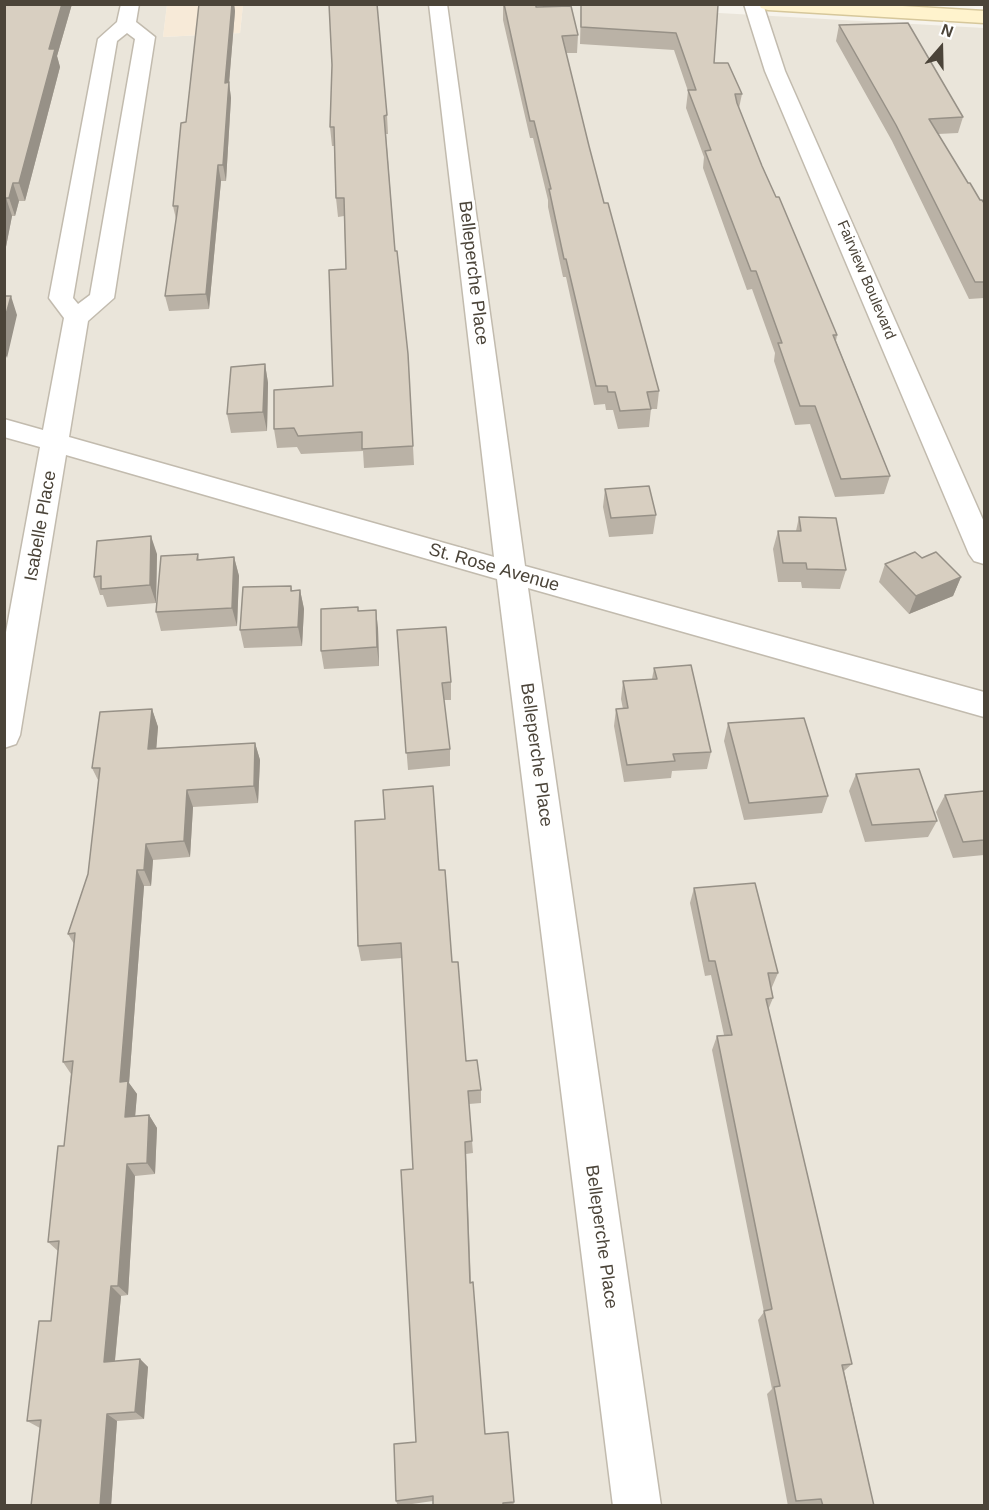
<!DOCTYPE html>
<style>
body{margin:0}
#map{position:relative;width:989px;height:1510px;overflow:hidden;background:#f6f3ec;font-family:Helvetica,sans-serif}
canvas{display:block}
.frame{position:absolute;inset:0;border:6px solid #4b4439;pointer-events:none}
.north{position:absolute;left:911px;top:18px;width:60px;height:60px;-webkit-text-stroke:4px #fff;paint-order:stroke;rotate:20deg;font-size:16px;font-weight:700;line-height:24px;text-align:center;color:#4b4439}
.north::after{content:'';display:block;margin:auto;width:21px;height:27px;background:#4b4439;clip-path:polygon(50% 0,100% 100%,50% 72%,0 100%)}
</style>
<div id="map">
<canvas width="989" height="1510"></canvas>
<div class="frame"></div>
<div class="north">N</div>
</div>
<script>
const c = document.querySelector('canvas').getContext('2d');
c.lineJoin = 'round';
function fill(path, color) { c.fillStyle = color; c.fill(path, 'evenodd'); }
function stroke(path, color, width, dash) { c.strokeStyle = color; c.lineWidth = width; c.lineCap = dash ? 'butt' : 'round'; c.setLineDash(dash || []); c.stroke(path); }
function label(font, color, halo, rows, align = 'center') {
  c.font = font + ' Helvetica,sans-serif'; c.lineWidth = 6; c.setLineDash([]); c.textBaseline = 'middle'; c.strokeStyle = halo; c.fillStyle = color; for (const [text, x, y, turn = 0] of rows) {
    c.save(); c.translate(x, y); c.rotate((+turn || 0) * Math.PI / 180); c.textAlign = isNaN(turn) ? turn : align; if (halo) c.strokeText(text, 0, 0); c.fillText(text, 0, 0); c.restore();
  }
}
fill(new Path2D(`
 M243,4L578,5L984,28V1505L5,1506V5H167L163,37L240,33Z`), '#eae5da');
fill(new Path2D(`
 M167,5H243L240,33L163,37Z`), '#f7ead8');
const minor = new Path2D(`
 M121,4H139L136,22L155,37L114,298L88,321L69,437L494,557L429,4H447L525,566L984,692V717L528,588L661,1506H613L497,579L66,455L20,735L16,744L4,748V643L40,447L4,437V419L43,430L64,318L49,298L98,39L117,22ZM127,33L135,39L90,295L78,304L73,298L117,41Z
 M744,4H763L785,71L984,522V564L974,561L969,554L765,71Z`);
const secondary = new Path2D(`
 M759,4H870L984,11V23L768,10L761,8Z`);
stroke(minor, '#c2bbae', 3);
stroke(secondary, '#d6c79b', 3);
fill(minor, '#fff');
fill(secondary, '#fff3cd');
fill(new Path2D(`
 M4,4H72L57,56L60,67L25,201H19L15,216H12L4,257Z
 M199,4H234L235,11L229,83L231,98L226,181H221L209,309L169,311L165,296L176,219L173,206L186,122Z
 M503,4L536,7L578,35L577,53H566L589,146L604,203L659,391L657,409H651L649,427L618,429L613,410H606L605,404L594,405L566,277H563L548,207V200L533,138H530L503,20Z
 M710,4L714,63L742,94L739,108L762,166L837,335L836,341L890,476L884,494L835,497L810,424L795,425L774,361L775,353L752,289L747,290L703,168L704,157L686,108L688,91L674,50L580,44L581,5Z
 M839,25L963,117L958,133L938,134L968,183L980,200L984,203V298L969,299L892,141L836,41Z
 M387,115L388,134H386L395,251L408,354L414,465L364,468L363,451L301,454L297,447L277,448L274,429L333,386L346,269L344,216L338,217L336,198L334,146H332L330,127Z
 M265,364L268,383L267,431L231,433L227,414Z
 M605,489L656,515L653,534L609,537L603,507Z
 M799,517L846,570L840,589L802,588L801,582H778L773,549L778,531H796Z
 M157,554L156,603L107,607L103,595H100L94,577Z
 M198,554L199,560L234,557L239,576L237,626L161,631L156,612Z
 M922,558L961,577L953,596L909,614L879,582L885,564Z
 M291,586L292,590H300L304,609L302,646L244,648L240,630Z
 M358,611L378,628L379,666L324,669L321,651Z
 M397,630L451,682V700H444L450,749V766L408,770Z
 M654,668L711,752L707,769L672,771L671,778L624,782L614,726L616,709H623L621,699L623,681L652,679Z
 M152,709L158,727L156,748L255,743L260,760L258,803L193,807L190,857L153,860L151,886H144L129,1083L137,1094L135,1116L149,1115L157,1128L155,1174L135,1176L128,1295L121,1296L115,1361L140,1359L148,1367L144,1419L117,1421L111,1506H32L40,1428L27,1421L51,1321L58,1251L48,1242L64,1146L71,1074L63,1062L74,944L68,934L88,874L99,782L92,768Z
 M728,723L828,796L822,813L744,820L724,741Z
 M856,774L937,821L928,837L865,842L849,791Z
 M984,791V855L953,858L936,812L945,795Z
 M439,870L466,1061L481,1090V1103L469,1104L473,1153L466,1154L471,1283L485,1434L514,1502L513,1506H433V1501L398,1506L396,1501L416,1442L413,1169L402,958L361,961L358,946Z
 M694,888L778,973L772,987L771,988L773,998L768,1010L852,1364L844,1371L874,1506H813L812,1504L788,1506L767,1394L772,1389L758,1320L764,1312L712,1050L717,1036L724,1035L711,975L705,976L690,903Z`), '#bab2a6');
fill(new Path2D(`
 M62,4H72L57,56L60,67L25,201L19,183L49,49Z
 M232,4H234L235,11L229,83L231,98L226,181L223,165L225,83Z
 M218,165L221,181L209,309L206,294Z
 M13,183L19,201L15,216L9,198Z
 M6,198L12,216L4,257V207Z
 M11,296L17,315L7,358L4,351V322Z
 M265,364L268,383L267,431L263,412Z
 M151,536L157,554L156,603L150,585Z
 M234,557L239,576L237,626L232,608Z
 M961,577L953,596L909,614L916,596Z
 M300,590L304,609L302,646L298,627Z
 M376,610L378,628L379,666L377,647Z
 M152,709L158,727L155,766L148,749Z
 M255,743L260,760L258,803L254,786Z
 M187,790L193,807L190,857L184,841Z
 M146,844L153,860L151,886L144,870Z
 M137,870L144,886L129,1083L137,1094L134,1130L125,1117L120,1082Z
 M149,1115L157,1128L155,1174L147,1163Z
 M127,1164L135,1176L128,1295L118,1286Z
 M111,1286L121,1296L114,1369L104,1362Z
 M140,1359L148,1367L144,1419L135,1412Z
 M107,1414L117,1421L111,1506H100Z`), '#979187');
const building = new Path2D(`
 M4,4H62L49,49H55L19,183H13L9,198H6L4,207Z
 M199,4H232L225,83L229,82L223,165H218L206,294L165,296L178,206H173L181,123L186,122Z
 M329,4H377L387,115L384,116L395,251H397L408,354L413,446L362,449V432L298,436L294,428L274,429V390L333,386L329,270L346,269L344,198H336L334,127H330L332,65Z
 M504,4H536V7L571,6L578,35L562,36L589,146L604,203H608L659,391L647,392L651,409L620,411L615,392H608L607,386H596L566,259H564L549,189H551L534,121H530Z
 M597,4L718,5L714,63H728L742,94H735L737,103L762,166L776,197H779L837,335H833L890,476L841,479L815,406H800L778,343H782L756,271H751L705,151L711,150L688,90H696L676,33L581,27V5Z
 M908,23L963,117L929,119L968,183H970L980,200H982L984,203V282H975L896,125L839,25Z
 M4,296H11L4,322Z
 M265,364L263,412L227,414L231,367Z
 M649,486L656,515L611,518L605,489Z
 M799,517L836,518L846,570L807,569L806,563H783L778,531H801Z
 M151,536L150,585L101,589V576L94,577L97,541Z
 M915,552L922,558L936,552L961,577L916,596L885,564Z
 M198,554L197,560L234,557L232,608L156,612L161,556Z
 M291,586V591L300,590L298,627L240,630L243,587Z
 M358,607V611L376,610L377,647L321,651V609Z
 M446,627L451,682L442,683L450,749L406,753L397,630Z
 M691,665L711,752L673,754L675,761L627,765L616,709L628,708L623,681L657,679L654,668Z
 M152,709L148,749L255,743L254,786L187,790L184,841L146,844L144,870H137L120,1082L128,1081L125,1117L149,1115L147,1163L127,1164L118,1286H111L104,1362L140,1359L135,1412L107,1414L100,1506H31L41,1420L27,1421L39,1321H51L59,1241L48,1242L58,1146H64L73,1061L63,1062L75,933L68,934L88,874L100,768H92L100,712Z
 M804,718L828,796L749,803L728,723Z
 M919,769L937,821L872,825L856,774Z
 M433,786L439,870H445L452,962H458L466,1061L477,1060L481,1090L468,1091L472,1141L465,1142L470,1283L473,1282L485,1434L508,1432L514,1502L503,1503V1506H433V1496L396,1501L394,1444L416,1442L401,1170L413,1169L401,943L358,946L355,821L385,819L383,790Z
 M984,791V840L963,842L945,795Z
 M755,883L778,973H768L773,998L766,999L852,1364L842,1365L874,1506H823L821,1499L796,1501L774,1387L780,1386L764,1311L772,1309L717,1036L732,1035L715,961H709L694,888Z`);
fill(building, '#d8cfc1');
stroke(building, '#979187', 1.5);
label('15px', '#4b4439', '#fff', [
 ["Fairview Boulevard",866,280,67]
]);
label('18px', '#4b4439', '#fff', [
 ["Belleperche Place",473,273,83],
 ["Isabelle Place",41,526,-80],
 ["St. Rose Avenue",494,568,16],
 ["Belleperche Place",536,755,82],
 ["Belleperche Place",601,1237,82]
]);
</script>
